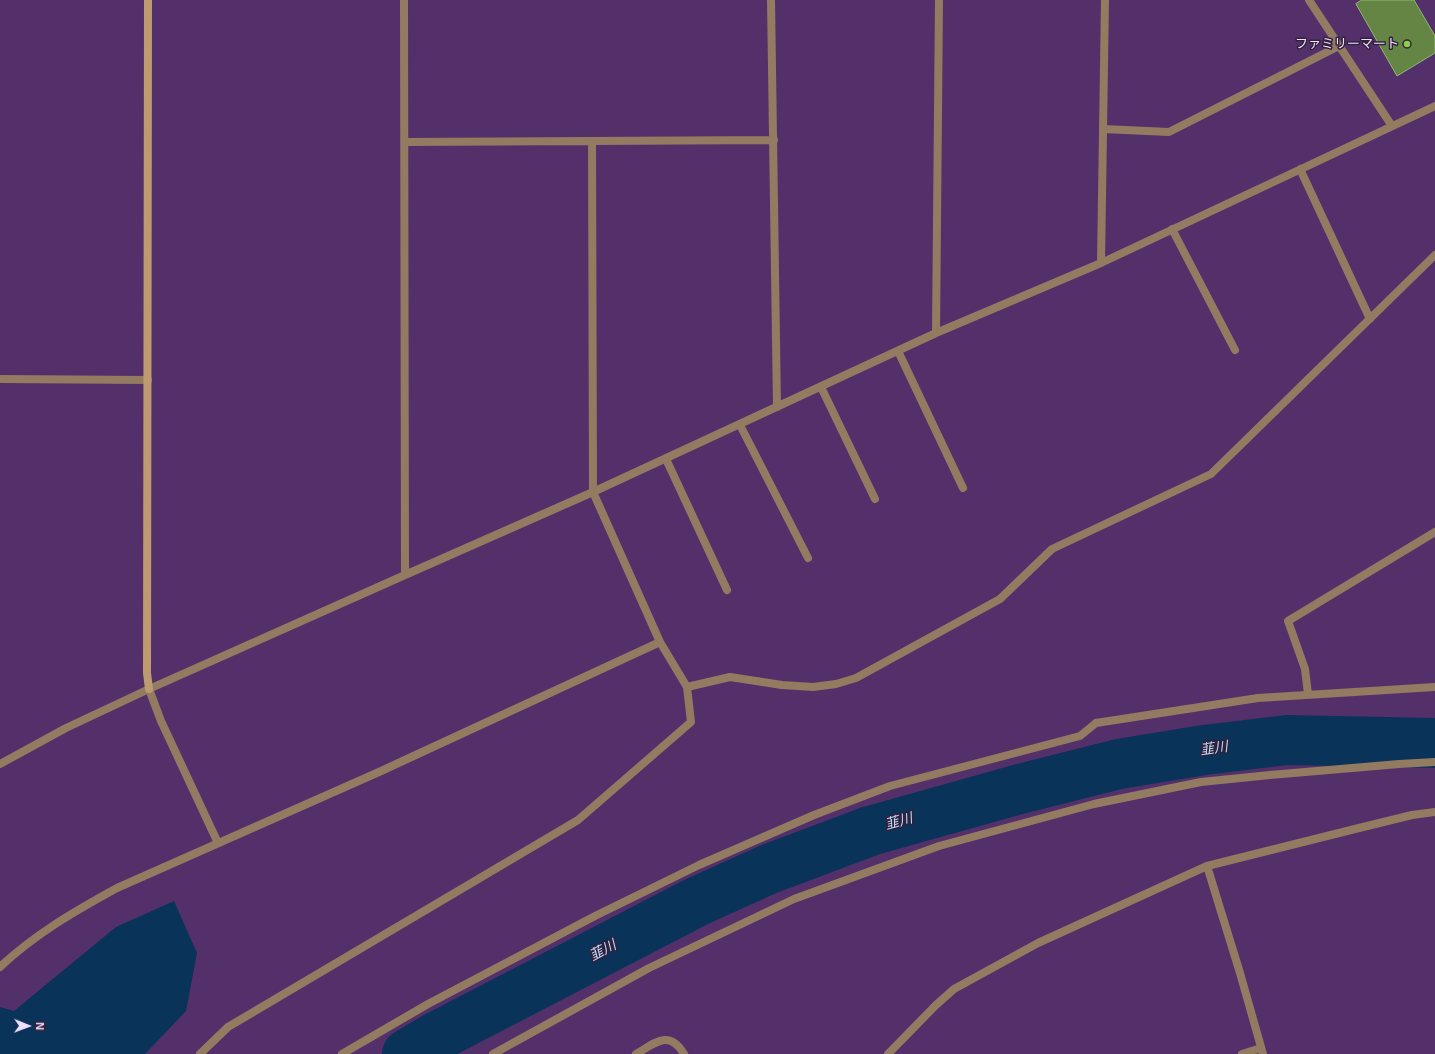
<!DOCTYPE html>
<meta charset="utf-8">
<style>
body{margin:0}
#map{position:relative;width:1435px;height:1054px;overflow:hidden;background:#54306b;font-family:Helvetica,sans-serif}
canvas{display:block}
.north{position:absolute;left:8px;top:1006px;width:40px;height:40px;-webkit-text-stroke:3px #32213c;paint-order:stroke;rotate:91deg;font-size:11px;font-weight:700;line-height:16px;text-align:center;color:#f0e0fc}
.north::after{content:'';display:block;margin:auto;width:14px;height:18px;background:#f0e0fc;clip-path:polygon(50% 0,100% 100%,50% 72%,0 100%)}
</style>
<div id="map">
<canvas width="1435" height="1054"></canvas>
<div class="north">N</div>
</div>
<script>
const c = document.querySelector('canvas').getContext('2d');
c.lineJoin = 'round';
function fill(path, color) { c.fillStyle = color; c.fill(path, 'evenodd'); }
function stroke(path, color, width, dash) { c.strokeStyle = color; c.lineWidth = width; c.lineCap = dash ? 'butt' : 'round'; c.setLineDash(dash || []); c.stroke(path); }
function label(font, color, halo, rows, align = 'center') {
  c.font = font + ' Helvetica,"Noto Sans JP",sans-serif'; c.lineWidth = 3; c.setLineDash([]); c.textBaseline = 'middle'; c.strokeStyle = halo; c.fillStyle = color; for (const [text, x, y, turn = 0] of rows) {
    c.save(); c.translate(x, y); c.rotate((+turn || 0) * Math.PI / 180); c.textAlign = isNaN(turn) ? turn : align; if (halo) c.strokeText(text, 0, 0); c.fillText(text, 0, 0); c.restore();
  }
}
fill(new Path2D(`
 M174,901L197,953L186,1011L145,1054H0V1007L14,1011L116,927Z`), '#0a3359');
stroke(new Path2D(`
 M407,1054L434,1038L696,902L769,869L870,831L1016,790L1119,764L1204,750L1287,740L1435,743`), '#0a3359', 50);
const building = new Path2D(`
 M1362,0H1414L1435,36V53L1397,76L1356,4Z`);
fill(building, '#648543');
stroke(building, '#92b770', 1);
stroke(new Path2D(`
 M342,1054L428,1004L595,916L699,865L814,815L890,786L1080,736L1096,723
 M493,1054L649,968L794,899L939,846L1094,804L1201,782L1270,775L1399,764L1435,762
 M636,1054C655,1043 669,1029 684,1054`), '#927b61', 8);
stroke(new Path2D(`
 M404,0L405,575
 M771,0L777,407
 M1309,0L1392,126
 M1103,129L1169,132L1339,46
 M405,142L774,140
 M1300,169L1370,319
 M1172,229L1235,350
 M1101,263L1105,0
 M936,333L939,0
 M898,351L963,488
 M0,379L148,380
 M821,387L875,499
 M740,425L808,558
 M666,459L727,590
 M687,687L730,677L782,685L813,687L836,684L856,678L1000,599L1052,549L1211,474L1435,255
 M149,689L161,721L218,843
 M1308,694L1305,669L1288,621L1435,532
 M1096,723L1258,698L1435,687
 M0,764L66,728L149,689L405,575L593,492L936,333L1101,263L1435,106
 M1207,866L1240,973L1263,1054
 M0,967C35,934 75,911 117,888L379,772L660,642L593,492L592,141
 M200,1054L228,1027L578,820L691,722L687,687L660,642
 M888,1054L936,1005L954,989L1038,943L1207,866L1355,829L1412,815L1435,812
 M1242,1054L1261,1048`), '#927b61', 8);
stroke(new Path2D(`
 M148,0L147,673L149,689`), '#be9a70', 8);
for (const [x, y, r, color] of [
 [1407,44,4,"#8dce44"]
]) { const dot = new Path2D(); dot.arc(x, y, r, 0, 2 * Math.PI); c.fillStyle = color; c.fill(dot); stroke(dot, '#32213c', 1.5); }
label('13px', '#f0e0fc', '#32213c', [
 ["ファミリーマート",1399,44]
], 'right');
label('italic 14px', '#bfdbfa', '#32213c', [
 ["韮川",1214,749,-8],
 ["韮川",899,822,-16],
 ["韮川",603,951,-28]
]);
</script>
